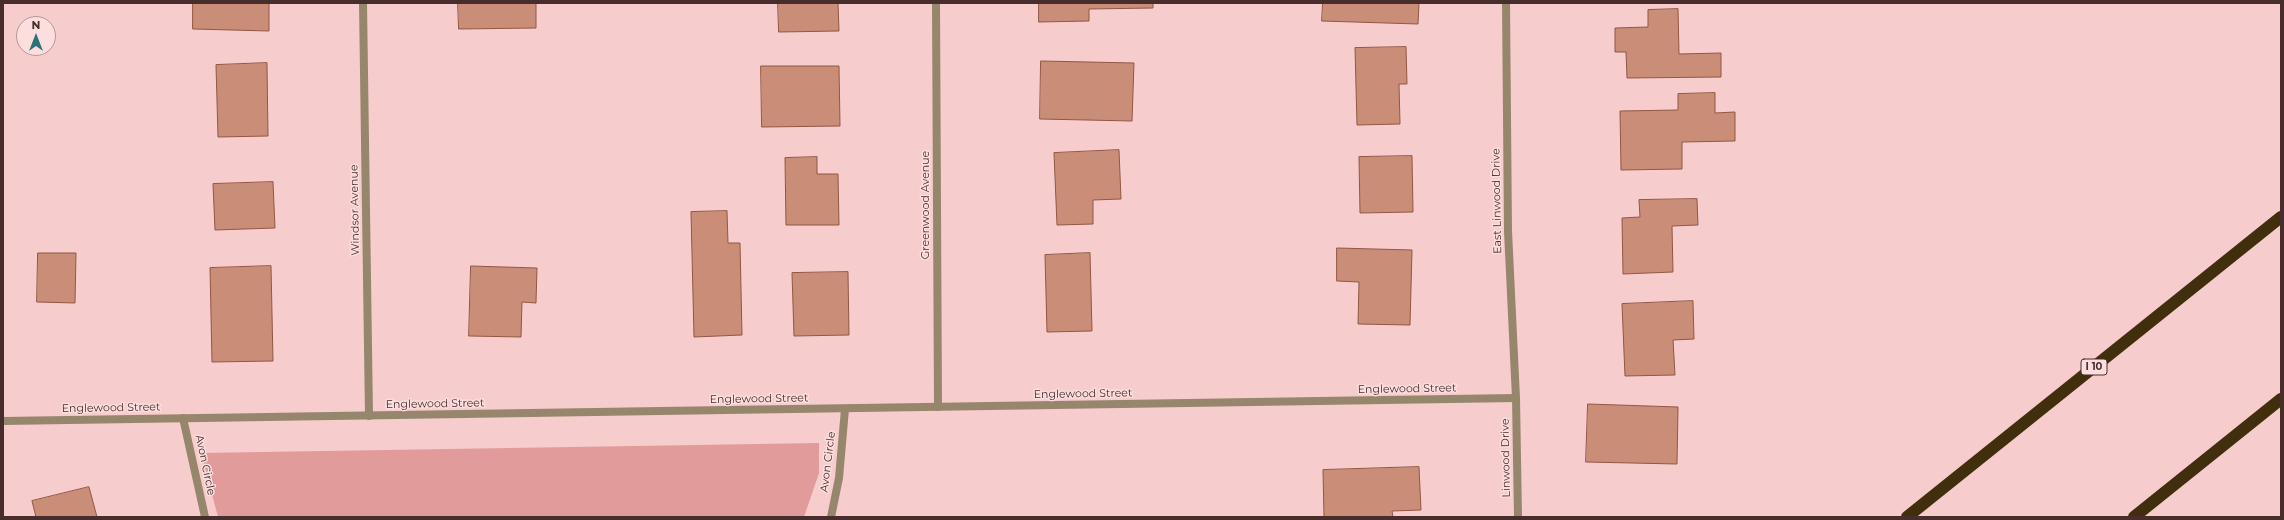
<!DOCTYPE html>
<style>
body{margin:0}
#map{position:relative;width:2284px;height:520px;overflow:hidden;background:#f7cccc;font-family:Montserrat,sans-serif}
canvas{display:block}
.frame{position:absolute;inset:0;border:4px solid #482d2d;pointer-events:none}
.north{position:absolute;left:16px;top:16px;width:40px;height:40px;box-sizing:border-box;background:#fbdedd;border:1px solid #b39797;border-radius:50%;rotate:0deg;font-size:11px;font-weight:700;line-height:16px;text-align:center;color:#482d2d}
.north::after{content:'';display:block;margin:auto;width:14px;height:18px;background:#287376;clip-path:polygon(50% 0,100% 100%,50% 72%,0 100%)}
</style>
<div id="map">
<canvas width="2284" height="520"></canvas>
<div class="frame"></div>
<div class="north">N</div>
</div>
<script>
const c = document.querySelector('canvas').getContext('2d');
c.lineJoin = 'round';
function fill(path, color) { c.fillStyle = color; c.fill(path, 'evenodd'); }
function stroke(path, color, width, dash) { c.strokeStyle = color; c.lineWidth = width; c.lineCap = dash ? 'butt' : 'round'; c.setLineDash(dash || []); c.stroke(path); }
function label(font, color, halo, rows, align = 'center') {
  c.font = font + ' Montserrat,sans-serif'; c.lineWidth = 3; c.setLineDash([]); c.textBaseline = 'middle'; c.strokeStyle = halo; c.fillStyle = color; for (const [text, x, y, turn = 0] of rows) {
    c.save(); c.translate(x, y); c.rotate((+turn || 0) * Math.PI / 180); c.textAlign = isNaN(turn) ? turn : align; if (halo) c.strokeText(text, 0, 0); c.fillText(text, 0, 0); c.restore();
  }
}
fill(new Path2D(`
 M819,443V473L804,517H218L201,453Z`), '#e29b9b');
const building = new Path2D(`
 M193,3H269V31L193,29Z
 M458,3H536V28L459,29Z
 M778,3H838L839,31L779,32Z
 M1039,3H1153V8L1089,9V21L1039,22Z
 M1323,3H1419L1418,24L1322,21Z
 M1678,9L1679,54L1721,53V77L1627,78L1626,52H1615V28L1648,27V10Z
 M1406,47L1407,84H1399L1400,124L1357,125L1355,48Z
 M1041,61L1134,63L1132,121L1040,119Z
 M267,63L268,136L218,137L216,65Z
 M761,66H839L840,126L762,127Z
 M1715,93V113L1735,112V141L1682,142V169L1621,170L1620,111L1678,110V94Z
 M1119,150L1121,199L1093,200V224L1057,225L1054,153Z
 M1412,156L1413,212L1360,213L1359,157Z
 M817,157V174H838L839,225H786L785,158Z
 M273,182L275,228L215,230L213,184Z
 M1697,199L1698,225L1672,226L1673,272L1623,274L1622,218L1640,217L1639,200Z
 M727,211L728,243H740L742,335L694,337L691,212Z
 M1337,248L1412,250L1410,325L1358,324L1359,282L1337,281Z
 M38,253H76L75,303L37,302Z
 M1090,253L1092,331L1047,332L1045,255Z
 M271,266L273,361L212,362L210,268Z
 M471,266L537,268L536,303L522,302L521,337L469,336Z
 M848,272L849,335L794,336L792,273Z
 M1693,301L1694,339L1673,340L1675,375L1625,376L1622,304Z
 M1588,404L1678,407L1677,464L1586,462Z
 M1419,467L1421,510L1392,511L1393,517H1324L1323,470Z
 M89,487L97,517H36L32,501Z`);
fill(building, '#ca8d78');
stroke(building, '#905745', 1);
stroke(new Path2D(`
 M363,3L369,416
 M936,3L938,407
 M1506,3L1508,231L1516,398L1518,517
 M183,418L205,517
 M831,517L839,478L845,409`), '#96866c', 8);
stroke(new Path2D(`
 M3,421L1516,398`), '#96866c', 8);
stroke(new Path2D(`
 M1907,517L2281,217
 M2134,517L2281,399`), '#412e0c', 12);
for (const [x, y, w] of [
 [2094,367,26]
]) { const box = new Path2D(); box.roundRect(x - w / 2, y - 8, w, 16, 3); c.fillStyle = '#fbdedd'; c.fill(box); stroke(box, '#482d2d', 1); }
label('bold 10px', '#482d2d', null, [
 ["I 10",2094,367]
]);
label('11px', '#482d2d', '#fbdedd', [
 ["East Linwood Drive",1497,201,-91],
 ["Greenwood Avenue",926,205,-90],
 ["Windsor Avenue",355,210,-91],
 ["Englewood Street",1407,389,-1],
 ["Englewood Street",1083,394,-1],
 ["Englewood Street",759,399,-1],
 ["Englewood Street",435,404,-1],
 ["Englewood Street",111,408,-1],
 ["Linwood Drive",1506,458,-91],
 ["Avon Circle",828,462,-83],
 ["Avon Circle",205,465,78]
]);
</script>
